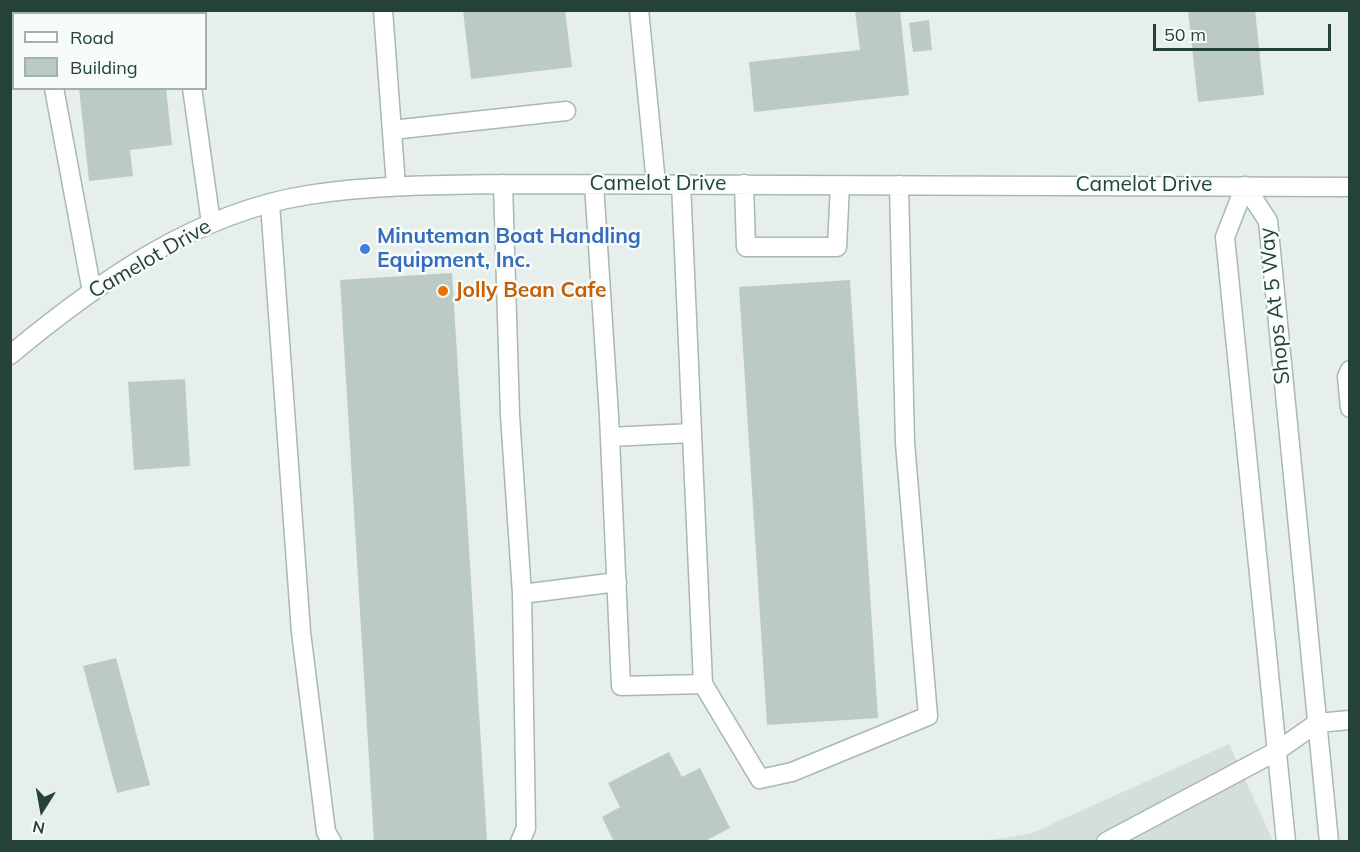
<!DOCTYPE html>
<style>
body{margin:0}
#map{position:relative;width:1360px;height:852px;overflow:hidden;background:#e6efeb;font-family:Mulish,sans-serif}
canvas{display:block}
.frame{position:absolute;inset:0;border:12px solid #24423a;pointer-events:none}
.legend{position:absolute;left:12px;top:12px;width:195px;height:78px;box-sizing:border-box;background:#f7fbf9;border:2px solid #a3b1ad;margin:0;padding:8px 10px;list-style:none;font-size:18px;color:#24423a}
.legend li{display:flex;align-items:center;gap:12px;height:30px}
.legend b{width:30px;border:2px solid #a3b1ad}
.north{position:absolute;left:12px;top:780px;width:60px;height:60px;-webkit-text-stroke:4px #f7fbf9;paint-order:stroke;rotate:191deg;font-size:16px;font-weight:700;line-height:24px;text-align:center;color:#24423a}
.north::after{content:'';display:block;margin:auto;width:21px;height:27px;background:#24423a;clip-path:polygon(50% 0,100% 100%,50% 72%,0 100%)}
.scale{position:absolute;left:1153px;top:24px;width:178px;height:27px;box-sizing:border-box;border:3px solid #24423a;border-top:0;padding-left:8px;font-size:18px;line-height:21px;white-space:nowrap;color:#24423a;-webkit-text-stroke:4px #f7fbf9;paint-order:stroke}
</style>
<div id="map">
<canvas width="1360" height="852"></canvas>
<div class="frame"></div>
<ul class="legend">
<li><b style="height:8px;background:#fff"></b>Road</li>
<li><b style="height:16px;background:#bbcac4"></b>Building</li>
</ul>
<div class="north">N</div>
<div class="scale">50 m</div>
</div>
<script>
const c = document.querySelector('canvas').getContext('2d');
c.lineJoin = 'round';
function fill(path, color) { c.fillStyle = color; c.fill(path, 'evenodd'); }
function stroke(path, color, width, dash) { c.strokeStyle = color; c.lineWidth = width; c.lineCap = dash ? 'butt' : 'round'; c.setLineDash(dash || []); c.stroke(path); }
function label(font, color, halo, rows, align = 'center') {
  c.font = font + ' Mulish,sans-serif'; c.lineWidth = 5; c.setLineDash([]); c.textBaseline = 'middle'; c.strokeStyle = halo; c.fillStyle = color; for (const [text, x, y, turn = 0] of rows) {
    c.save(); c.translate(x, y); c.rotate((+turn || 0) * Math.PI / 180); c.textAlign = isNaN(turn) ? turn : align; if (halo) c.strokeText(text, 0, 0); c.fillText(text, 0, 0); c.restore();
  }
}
fill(new Path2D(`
 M1229,744L1273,841L975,842L1030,834Z`), '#d4dfda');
fill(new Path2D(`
 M113,10H157L158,14H113Z
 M463,10H565L572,67L471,79Z
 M900,10L909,95L754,112L749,62L860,50L855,11Z
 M1188,10H1255L1264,95L1198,102Z
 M929,20L932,50L913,52L909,23Z
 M79,88H166L172,145L130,150L133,176L89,181Z
 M452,273L487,841L374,842L340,280Z
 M850,280L878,718L767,725L739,287Z
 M185,379L190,466L134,470L128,382Z
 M116,658L150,785L117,793L83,666Z
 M669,752L682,777L700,768L730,828L703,842H614L602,817L620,807L608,783Z`), '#bbcac4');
const minor = new Path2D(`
 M37,10L38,14
 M181,10V14
 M383,10L396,186
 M639,10L656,183
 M54,88L92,292
 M192,88L211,223
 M392,130L566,111
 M503,184L510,415L522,594
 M594,184L609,416L621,686L703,684L681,183
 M744,184L746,247H837L840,185
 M1245,186L1268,221L1329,842
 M1245,186L1225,237L1286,842
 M270,203L301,632L326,832L332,842
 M10,355C97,283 194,213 308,195C372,185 438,185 503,184L1350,187
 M1350,370L1347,377L1350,408
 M610,437L692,433
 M703,684L760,779L792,772L928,716L905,443L899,185
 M520,842L526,828L522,594L617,582
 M1106,842L1277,751L1317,723L1350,720`);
stroke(minor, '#a8b8b2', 21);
stroke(minor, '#fff', 18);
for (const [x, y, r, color] of [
 [365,249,6,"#3f7fe0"],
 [443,291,6,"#e8710a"]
]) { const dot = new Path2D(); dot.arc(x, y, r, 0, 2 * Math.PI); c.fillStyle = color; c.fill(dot); stroke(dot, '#f7fbf9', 2); }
label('21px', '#24423a', '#f7fbf9', [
 ["Camelot Drive",658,184],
 ["Camelot Drive",1144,185],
 ["Camelot Drive",150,259,-30],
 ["Shops At 5 Way",1275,306,-96]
]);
label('bold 21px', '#366cbe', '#f7fbf9', [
 ["Minuteman Boat Handling",377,237],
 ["Equipment, Inc.",377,261]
], 'left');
label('bold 21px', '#c56008', '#f7fbf9', [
 ["Jolly Bean Cafe",455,291]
], 'left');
</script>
